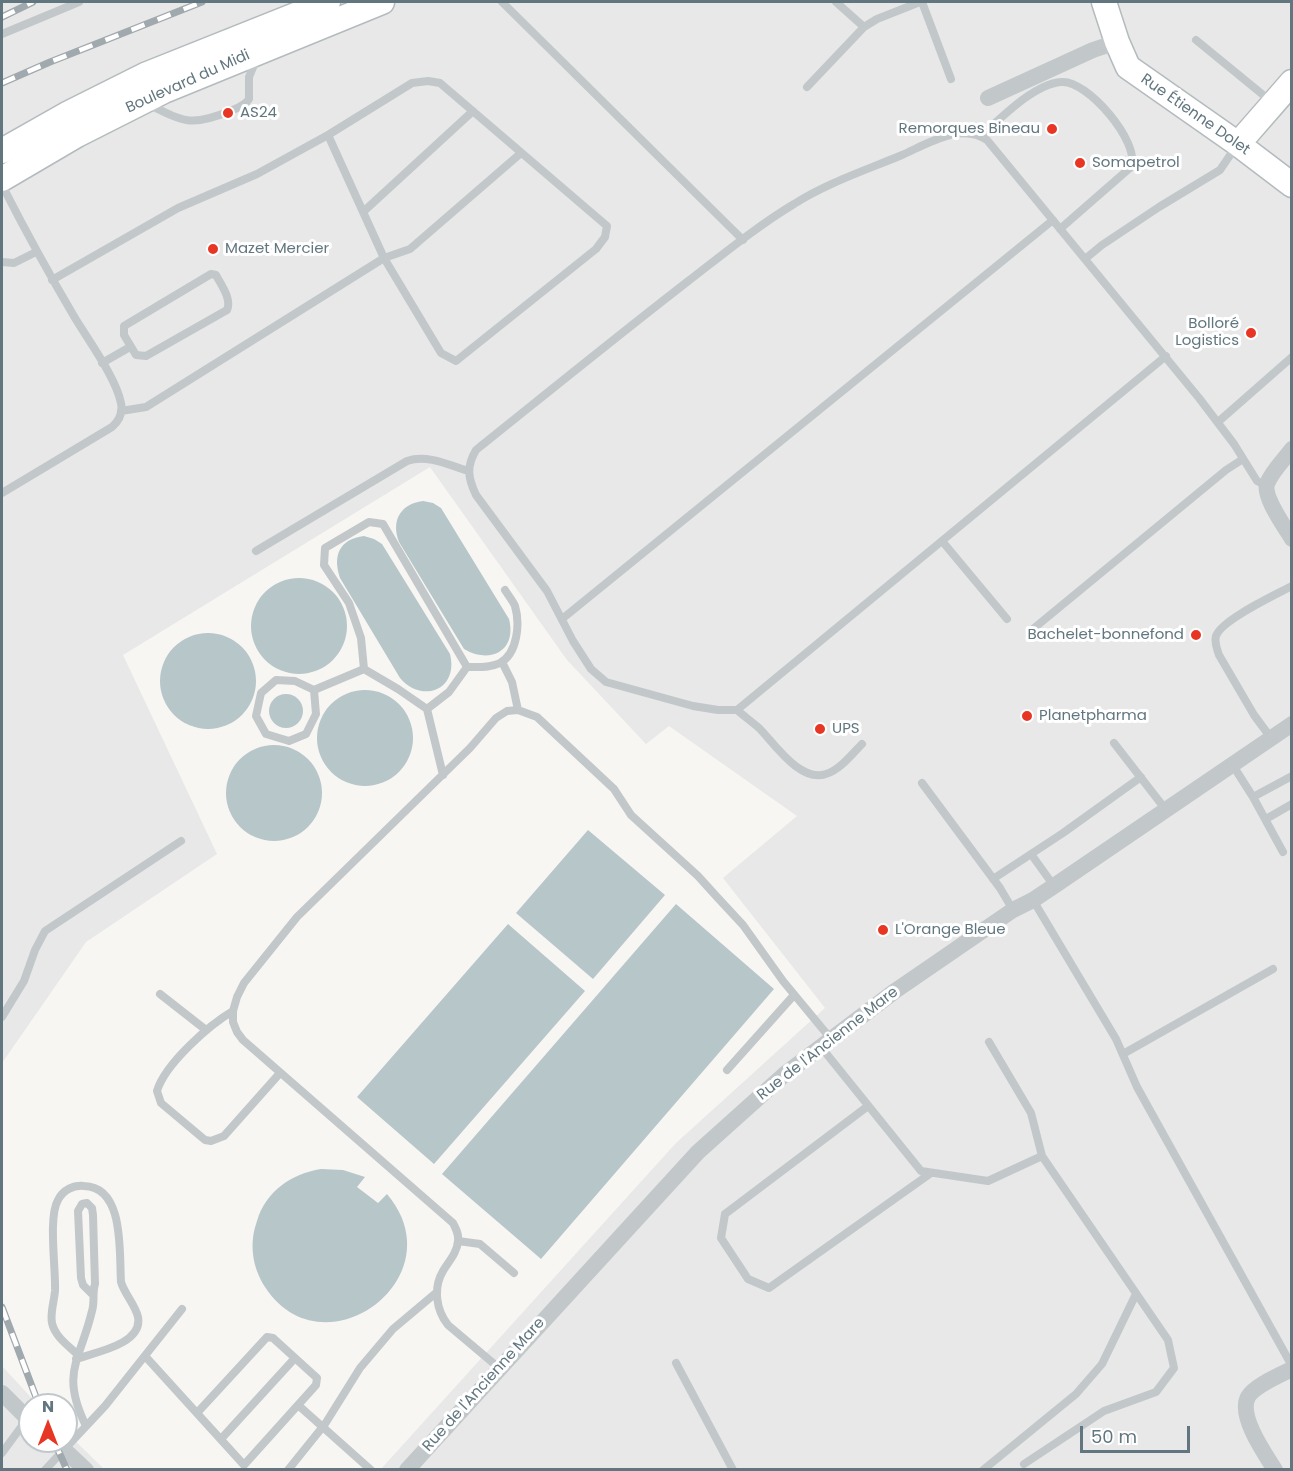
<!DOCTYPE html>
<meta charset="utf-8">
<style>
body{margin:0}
#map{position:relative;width:1293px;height:1471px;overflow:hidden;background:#f7f6f3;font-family:Poppins,sans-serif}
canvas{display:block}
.frame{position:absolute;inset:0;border:3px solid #61767f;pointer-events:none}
.north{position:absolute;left:18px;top:1393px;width:60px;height:60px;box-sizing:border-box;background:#fff;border:2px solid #c0c8cc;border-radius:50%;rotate:0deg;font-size:16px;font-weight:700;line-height:24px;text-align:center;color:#61767f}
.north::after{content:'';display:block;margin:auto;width:21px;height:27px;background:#e73623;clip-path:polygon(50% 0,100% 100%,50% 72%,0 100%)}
.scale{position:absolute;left:1080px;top:1426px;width:110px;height:27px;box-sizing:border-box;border:3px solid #61767f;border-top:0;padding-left:8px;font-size:18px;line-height:21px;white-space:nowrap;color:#61767f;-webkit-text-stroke:4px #fff;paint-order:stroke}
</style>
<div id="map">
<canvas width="1293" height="1471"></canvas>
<div class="frame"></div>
<div class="north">N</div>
<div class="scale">50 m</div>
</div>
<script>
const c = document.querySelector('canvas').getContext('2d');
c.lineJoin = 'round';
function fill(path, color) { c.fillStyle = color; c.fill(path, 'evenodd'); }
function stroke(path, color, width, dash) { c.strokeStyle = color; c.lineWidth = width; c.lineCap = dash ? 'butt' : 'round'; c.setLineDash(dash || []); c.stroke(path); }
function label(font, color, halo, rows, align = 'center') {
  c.font = font + ' Poppins,sans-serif'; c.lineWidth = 6; c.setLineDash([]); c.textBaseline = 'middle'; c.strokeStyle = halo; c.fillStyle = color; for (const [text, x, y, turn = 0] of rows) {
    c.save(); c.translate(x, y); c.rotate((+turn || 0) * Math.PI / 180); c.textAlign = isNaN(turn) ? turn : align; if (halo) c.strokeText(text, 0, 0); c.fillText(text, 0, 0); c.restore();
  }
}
fill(new Path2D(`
 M2,2H1291V1469H381L676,1143L825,1008L723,878L797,816L669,726L646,744L567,660L430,467L123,655L217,854L86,942L2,1063Z
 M2,1366L38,1405H30V1441H66V1432L104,1469H2Z`), '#e7e8e7');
fill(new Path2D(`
 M423,501L433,503L441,508L509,619C517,650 491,665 464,649L399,542C391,521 400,504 423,501Z
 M364,536L374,539L382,544L450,654C459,690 422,704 400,678L340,578C332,555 340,539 364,536Z
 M251 626a48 48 0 1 1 96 0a48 48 0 1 1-96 0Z
 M160 681a48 48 0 1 1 96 0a48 48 0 1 1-96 0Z
 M317 738a48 48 0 1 1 96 0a48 48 0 1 1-96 0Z
 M269 711a17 17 0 1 1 34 0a17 17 0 1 1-34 0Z
 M226 793a48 48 0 1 1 96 0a48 48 0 1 1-96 0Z
 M588,830L665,895L593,979L516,913Z
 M676,904L774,989L541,1259L442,1174Z
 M508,924L585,991L434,1164L357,1097Z
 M321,1169L343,1170L365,1177L357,1187L378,1203L387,1194C458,1278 323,1376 265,1287C252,1267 249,1243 257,1221C266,1191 291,1174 321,1169Z`), '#b7c6c9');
const secondary = new Path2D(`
 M1104,2L1117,42L1128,67L1238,144L1292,185
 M1238,144L1292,82
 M2,151L69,113L145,75L328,2
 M2,179L77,135L164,91L382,2`);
stroke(secondary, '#b4bbbe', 27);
stroke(new Path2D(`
 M502,2L743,240
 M836,2L864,27
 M922,2L951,79
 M2,34L79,2
 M1196,40L1273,103
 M807,87L864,27L877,19L920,2
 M148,104C184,122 191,127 230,111C237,108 245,106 249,99V77L256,60
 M981,136C1001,118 1034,84 1061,82C1087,79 1141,143 1131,167L1060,229
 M2,185C25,230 49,274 75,318C89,341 116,378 121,403C123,413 119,421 112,427L2,493
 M363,212L473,111
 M1085,259L1102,245L1159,207L1220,170L1237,145
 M2,262L14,263L36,252
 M211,274L216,275C221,285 232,299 227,310L146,356L136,355L124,335V326Z
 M52,280L178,208L257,174L328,135L384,258L441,353L456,361L596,249L605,237L607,226L440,83L428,81L412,83L328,135
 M102,363L130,347
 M121,411L146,407L384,258L410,249L521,153
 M1218,422L1292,357
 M942,541L1007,619
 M256,551L407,461C427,454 449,465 468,471
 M562,619L1053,220
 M1033,629L1226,470L1243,459
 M502,662L512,682L518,710
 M467,667C478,667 490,668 500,663C518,653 520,623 515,606C513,601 508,595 505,590
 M364,669L361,638L349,603L324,565L325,548L369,522L383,524L467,667L449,692L427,709
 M314,690L316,714L306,734L289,741L266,734L256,716L261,693L276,680L295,681L314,690L364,669L398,689L427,709L443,775
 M737,710L1166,356
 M1271,738L1254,715L1219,655C1217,649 1214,643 1216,636C1221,620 1275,595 1292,586
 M1114,743L1166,810
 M862,744C852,754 840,770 826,774C800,783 774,743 759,728C752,722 744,716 737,710H718L693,706L606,682L591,669L573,641L547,591L476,495C468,478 466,467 476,450C546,394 616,337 687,282C722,255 756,227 794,204C827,183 866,170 902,155C927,144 961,122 987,140L1199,398L1234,444L1257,481L1267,486
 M1232,764L1253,797L1283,852
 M922,783L1000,888L1013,910
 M1253,797L1292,776
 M1266,819L1292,804
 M1031,854L1054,886
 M993,879L1063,833L1141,777
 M1033,900L1116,1039L1137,1087L1292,1366
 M160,994L206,1030
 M233,1011C209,1025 165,1064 157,1091L161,1103L205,1140L211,1141L224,1136L280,1073
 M2,1017L24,981L35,950L45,931L181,841
 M821,1047L921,1171L988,1181L1042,1156L1031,1113L989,1042
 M1123,1054L1273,969
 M727,1070L794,995
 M868,1106L725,1214L721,1238L748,1279L769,1288L931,1173
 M458,1241L480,1244L514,1273
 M145,1356L244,1465L316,1385L317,1378L273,1338L267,1337L197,1413
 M76,1359C96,1352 143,1344 138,1317C135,1304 125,1295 121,1282C119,1253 125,1187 84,1186C73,1185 63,1190 58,1200C48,1217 56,1269 55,1291C54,1302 50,1313 52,1323C55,1337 69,1346 78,1355
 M676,1363L733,1470
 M499,1368L448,1325C436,1310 433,1288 443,1271C449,1261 457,1253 458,1241C459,1234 456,1229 453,1223L243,1040L237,1032L233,1022V1011L237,997L244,983L297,917L470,748L496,718L507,711L518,710L537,717L614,789L631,815L698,876L717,897L743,925L783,981L831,1039
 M298,1405L371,1470
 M86,1426C60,1373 80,1361 92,1311C95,1301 92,1293 95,1284L93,1215L92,1208L87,1203L82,1204L78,1211L81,1278L83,1285L92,1294
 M221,1439L295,1358
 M2,1453L27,1419
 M1024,1464L1104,1411L1156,1392L1174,1368L1168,1340L1042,1156
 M45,1470L105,1406L182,1309
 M288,1470L325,1424L360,1368L393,1329L437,1292
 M983,1470L1076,1394L1102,1364L1136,1294`), '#c2c7c9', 8);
stroke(new Path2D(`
 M988,98L1093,50L1117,42
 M1292,449C1284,460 1272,471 1267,484C1263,497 1285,527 1292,539
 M2,1393L30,1421
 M55,1441L86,1470
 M407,1470L698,1152L785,1074L895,991L1013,910L1033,900L1054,886L1292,724
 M1275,1470C1265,1454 1238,1416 1248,1397C1254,1386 1280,1375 1292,1369`), '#c2c7c9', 16);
stroke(secondary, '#fff', 24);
const rail = new Path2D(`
 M2,17L33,2
 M2,83L50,62L202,2
 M2,1307L39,1405
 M54,1441L67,1470`);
stroke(rail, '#a0a9ad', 7);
stroke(rail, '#fff', 4.5, [14]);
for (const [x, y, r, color] of [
 [228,113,6,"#e73623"],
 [1052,129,6,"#e73623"],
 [1080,163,6,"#e73623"],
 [213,249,6,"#e73623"],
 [1251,333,6,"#e73623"],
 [1196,635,6,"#e73623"],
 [1027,716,6,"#e73623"],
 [820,729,6,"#e73623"],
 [883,930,6,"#e73623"]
]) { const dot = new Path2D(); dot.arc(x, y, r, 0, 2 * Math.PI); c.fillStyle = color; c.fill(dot); stroke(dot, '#fff', 2); }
label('15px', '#61767f', '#fff', [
 ["Boulevard du Midi",188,82,-24],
 ["Rue Étienne Dolet",1195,115,35],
 ["Rue de l'Ancienne Mare",828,1044,-38],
 ["Rue de l'Ancienne Mare",484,1385,-48]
]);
label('15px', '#61767f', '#fff', [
 ["AS24",240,113],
 ["Remorques Bineau",1040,129,"right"],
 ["Somapetrol",1092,163],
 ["Mazet Mercier",225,249],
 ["Bolloré",1239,324,"right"],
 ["Logistics",1239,341,"right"],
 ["Bachelet-bonnefond",1184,635,"right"],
 ["Planetpharma",1039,716],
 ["UPS",832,729],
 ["L'Orange Bleue",895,930]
], 'left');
</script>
